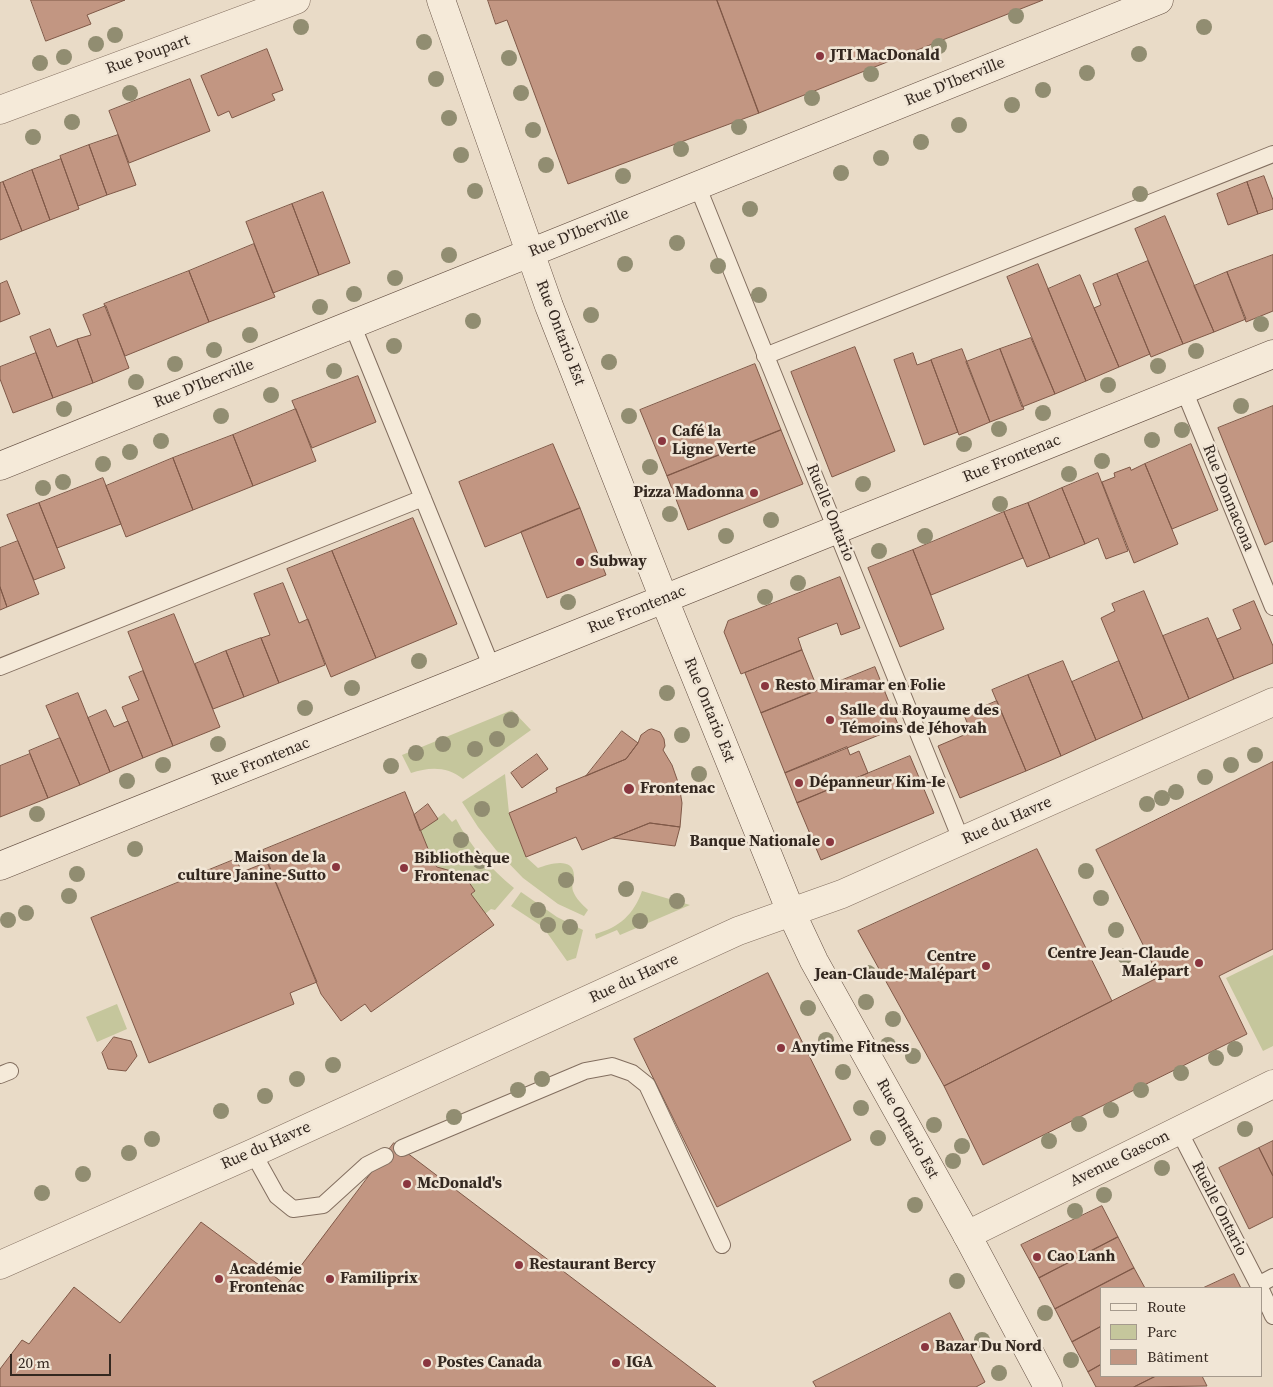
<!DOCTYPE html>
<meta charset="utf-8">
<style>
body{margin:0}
#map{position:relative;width:1273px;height:1387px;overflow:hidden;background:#e9dbc7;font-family:"Source Serif 4",serif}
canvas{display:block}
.legend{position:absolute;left:1100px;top:1287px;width:162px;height:90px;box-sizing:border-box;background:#f1e6d6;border:1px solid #a59a8d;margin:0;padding:6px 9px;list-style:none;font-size:15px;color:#342820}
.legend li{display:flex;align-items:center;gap:10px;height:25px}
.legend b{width:25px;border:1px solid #a59a8d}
.scale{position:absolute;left:10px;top:1354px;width:101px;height:22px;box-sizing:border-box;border:2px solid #342820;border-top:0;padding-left:6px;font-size:15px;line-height:18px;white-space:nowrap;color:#342820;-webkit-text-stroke:4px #f1e6d6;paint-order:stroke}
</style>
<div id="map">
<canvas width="1273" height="1387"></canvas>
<ul class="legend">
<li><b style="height:6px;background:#f5ead9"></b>Route</li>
<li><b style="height:14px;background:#c5c69c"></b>Parc</li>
<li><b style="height:14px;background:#c29682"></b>Bâtiment</li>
</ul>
<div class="scale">20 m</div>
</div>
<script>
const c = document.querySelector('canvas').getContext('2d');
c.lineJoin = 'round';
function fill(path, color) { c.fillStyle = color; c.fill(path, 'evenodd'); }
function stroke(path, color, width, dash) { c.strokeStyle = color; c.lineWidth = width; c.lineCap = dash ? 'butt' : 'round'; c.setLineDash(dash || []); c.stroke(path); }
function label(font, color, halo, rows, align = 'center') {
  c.font = font + ' "Source Serif 4",serif'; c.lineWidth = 5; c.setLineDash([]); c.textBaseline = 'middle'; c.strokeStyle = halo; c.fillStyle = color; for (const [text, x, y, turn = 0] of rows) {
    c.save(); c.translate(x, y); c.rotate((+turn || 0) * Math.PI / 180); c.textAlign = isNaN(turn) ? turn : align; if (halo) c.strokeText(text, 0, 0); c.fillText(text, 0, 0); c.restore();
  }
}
fill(new Path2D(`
 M512,710L531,730L463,779C447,766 429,767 411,773L402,755Z
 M505,774L509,813L526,857L538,868C549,864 574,856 574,876C574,882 571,885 573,891C576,899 582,904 588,910L584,916L558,904L523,878L496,850L478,827L462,802Z
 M444,813L452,822L456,819C470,846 491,869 514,888L495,910L491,909L485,914L471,894L475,891L464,875L460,878C453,871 446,872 439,867C429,861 425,842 420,831Z
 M642,891L690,905L620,935L617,930L596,939L595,934C619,928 634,914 642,891Z
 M521,892L557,917L583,930L576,958L567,961L543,927L511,906Z
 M1273,955V1046L1263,1051L1226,978Z
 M117,1004L127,1029L97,1042L86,1017Z`), '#c5c69c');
const building = new Path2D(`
 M31,0H125L87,15L91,24L46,41Z
 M488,0H717L759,113L568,184L507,20L496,24Z
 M717,0H1043L759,113Z
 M267,49L283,90L272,94L275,100L232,118L229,111L218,116L201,76Z
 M190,79L210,131L129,163L109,111Z
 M118,135L136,185L107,195L89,145Z
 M89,145L107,195L78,206L60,156Z
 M61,159L79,209L50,220L32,170Z
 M32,170L50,220L22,231L3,182Z
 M1264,176L1273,200V209L1258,214L1247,182Z
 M3,182L22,231L0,240V183Z
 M1247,182L1258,214L1228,225L1217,194Z
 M323,192L350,263L319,275L292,204Z
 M292,204L319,275L273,293L246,222Z
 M1165,216L1214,332L1183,344L1135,229Z
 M254,244L275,297L209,322L189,271Z
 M1273,255V311L1246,322L1227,272Z
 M1148,261L1183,344L1151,357L1117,274Z
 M1038,264L1086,381L1055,394L1007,277Z
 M189,271L209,322L125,356L104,304Z
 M1227,272L1246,319L1214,332L1194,286Z
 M1117,274L1150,354L1119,367L1094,308L1101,305L1093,284Z
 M1080,275L1119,367L1086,381L1048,289Z
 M7,281L20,314L0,322V284Z
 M106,306L129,368L93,383L77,339L91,335L83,315Z
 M50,329L57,347L77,339L93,383L53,398L30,337Z
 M1031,338L1055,394L1022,407L1000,349Z
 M855,347L895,451L832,477L791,372Z
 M962,349L990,422L959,435L931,360Z
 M1000,349L1024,409L990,422L966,362Z
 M36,353L53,398L13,413L0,379V367Z
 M913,353L917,365L931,360L958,432L924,445L894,360Z
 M755,364L781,430L667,476L640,410Z
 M358,376L376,422L312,448L292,401Z
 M1273,406V541L1265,545L1218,428Z
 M296,409L316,461L253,486L233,435Z
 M781,430L803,484L688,530L667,476Z
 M233,435L253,486L193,510L173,458Z
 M553,444L580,508L485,547L459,482Z
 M1191,444L1218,510L1172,529L1145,464Z
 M173,458L193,510L126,537L106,486Z
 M1145,464L1178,544L1134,563L1102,482L1115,477L1114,473L1130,467L1131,470Z
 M1098,473L1128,551L1106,559L1098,538L1085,544L1062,488Z
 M103,478L121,524L57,548L39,503Z
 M1062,488L1085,544L1050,558L1028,503Z
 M39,503L65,568L34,580L7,515Z
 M1028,503L1050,558L1027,567L1004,512Z
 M580,508L606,575L547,598L521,532Z
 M1004,512L1023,558L931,595L913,550Z
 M413,518L457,624L376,658L332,551Z
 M18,541L39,594L7,607L0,587V548Z
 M913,550L944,629L900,647L868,568Z
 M332,551L376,658L331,677L287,569Z
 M840,577L860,628L841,635L837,623L798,638L802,650L741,674L724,632L728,621Z
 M283,583L299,623L308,619L325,665L279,683L261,638L270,635L254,594Z
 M0,587L7,607L0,610Z
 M1144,591L1189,699L1143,719L1101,618L1115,611L1112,604Z
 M1254,601L1273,646V663L1234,679L1217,639L1241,629L1233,610Z
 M174,614L220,727L173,746L128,632Z
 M1208,618L1234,679L1189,699L1163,636Z
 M261,638L279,683L244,697L226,651Z
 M802,650L818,690L761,713L745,673Z
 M226,651L244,697L213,709L195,664Z
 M1063,661L1096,740L1061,756L1028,675Z
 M1119,661L1143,719L1096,740L1072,682Z
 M875,667L899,727L785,773L761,713Z
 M143,671L173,746L143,758L122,707L139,700L129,677Z
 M1028,675L1061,756L1026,771L992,690Z
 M78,693L110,772L80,785L46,706Z
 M997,701L1026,771L960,798L938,746L971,732L964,715Z
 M106,710L114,727L128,721L143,758L110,772L88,718Z
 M652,729L660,732L664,739L665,746L663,750L672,765L679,785L682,803L680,827L650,823L582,850L576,837L526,857L509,813L557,792L556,788L626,759L638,743L641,735L648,730Z
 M622,731L638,743L626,759L586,776Z
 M60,738L80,785L48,798L29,751Z
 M847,747L850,755L859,751L868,773L797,803L785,773Z
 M30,754L48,798L0,817V766Z
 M537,754L548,769L522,788L511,773Z
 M910,756L934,813L821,860L797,803Z
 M1273,762V949L1219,976L1247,1034L983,1165L944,1086L1159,977L1096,850Z
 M405,792L433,861L437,867L451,871L460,878L464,875L475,891L471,894L494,925L371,1012L365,1004L341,1021L321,994L263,850Z
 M428,804L438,819L420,831L414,815Z
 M650,823L680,827L675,846L613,838Z
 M1037,849L1112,1001L944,1086L858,931Z
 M236,859L242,872L267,862L317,982L290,993L294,1004L149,1063L91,918Z
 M768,973L851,1140L717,1207L634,1039Z
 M114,1037L131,1041L137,1056L126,1071L108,1069L102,1053Z
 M1273,1141V1176L1259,1148Z
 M394,1143L716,1387H0V1369L22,1340L29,1344L74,1287L120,1323L201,1222L286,1285Z
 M1259,1148L1273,1176V1217L1249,1229L1219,1168Z
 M1102,1206L1118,1237L1039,1278L1021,1245Z
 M1118,1237L1134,1268L1055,1309L1039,1278Z
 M1134,1268L1145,1288H1102V1326L1072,1342L1055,1309Z
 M1234,1274L1241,1288H1203Z
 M950,1313L985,1382L976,1387H816L813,1382Z
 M1102,1326V1364L1088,1372L1072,1342Z
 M1102,1364V1376H1156L1134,1387H1096L1088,1372Z
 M1156,1376H1202L1207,1386L1134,1387Z`);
fill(building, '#c29682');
stroke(building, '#7f5847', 1);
const service = new Path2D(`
 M697,185L962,842
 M352,324L492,668
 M765,356L1273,154
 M1184,390L1273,607
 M0,667L423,498
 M0,1075L10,1071
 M1179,1131L1260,1288
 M402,1148L585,1071L612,1066L632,1073L647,1085L722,1245
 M253,1153L277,1196L293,1209L323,1205L367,1165L385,1156
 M1258,1285L1273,1277
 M1262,1292L1273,1316`);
const minor = new Path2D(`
 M0,110L296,0
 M967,1235L1273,1084
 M0,1265L253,1153L738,931L842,894L1273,702`);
const secondary = new Path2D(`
 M441,0L549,306L664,599L791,912L814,961L967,1235L1048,1387
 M0,466L1159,0
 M0,866L1273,354`);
stroke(service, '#826e5f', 18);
stroke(minor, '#826e5f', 29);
stroke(secondary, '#644f42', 29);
stroke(service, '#f5ead9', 16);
stroke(minor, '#f5ead9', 28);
stroke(secondary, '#f5ead9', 28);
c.fillStyle = '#918d71';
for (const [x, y] of [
 [1016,16],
 [301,27],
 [1204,27],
 [115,35],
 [424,42],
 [96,44],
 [939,46],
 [1139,54],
 [64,57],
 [509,58],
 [40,63],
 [1087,73],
 [871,74],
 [436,79],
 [1043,90],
 [130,93],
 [521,93],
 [812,98],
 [1012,105],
 [449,118],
 [72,122],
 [959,125],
 [739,127],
 [533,130],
 [33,137],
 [921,142],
 [681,149],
 [461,155],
 [881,158],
 [546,165],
 [841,173],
 [623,176],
 [475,191],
 [1140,194],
 [750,209],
 [677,243],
 [449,255],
 [625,264],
 [718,266],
 [395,278],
 [354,294],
 [759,295],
 [320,307],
 [591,315],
 [473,321],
 [1261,324],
 [250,335],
 [394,346],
 [214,350],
 [1196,351],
 [609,362],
 [175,364],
 [1158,366],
 [334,371],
 [136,382],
 [1108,385],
 [271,395],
 [1241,406],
 [64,409],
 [1043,413],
 [221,416],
 [629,416],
 [999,429],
 [1182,430],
 [1152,440],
 [161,441],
 [964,444],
 [130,452],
 [1102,461],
 [103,464],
 [650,467],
 [1069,474],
 [63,482],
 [863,484],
 [43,488],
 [1000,504],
 [670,514],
 [771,520],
 [726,536],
 [925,536],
 [879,551],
 [798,583],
 [765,597],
 [568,602],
 [419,661],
 [352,688],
 [667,693],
 [305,708],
 [511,720],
 [682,735],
 [497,739],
 [218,744],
 [443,744],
 [475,749],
 [416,753],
 [1255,755],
 [163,765],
 [1231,765],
 [391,766],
 [699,774],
 [1205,777],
 [127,781],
 [1176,792],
 [1162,798],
 [1147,804],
 [482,809],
 [37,814],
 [461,840],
 [135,849],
 [480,861],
 [1086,871],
 [77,874],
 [566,880],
 [626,889],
 [69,896],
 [1101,898],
 [677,901],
 [538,910],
 [26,913],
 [8,920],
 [640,921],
 [548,925],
 [570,927],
 [1116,930],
 [1125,956],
 [868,973],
 [866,1002],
 [808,1008],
 [893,1019],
 [826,1040],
 [888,1045],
 [1235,1049],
 [913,1056],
 [1216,1058],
 [333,1065],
 [843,1072],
 [1181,1073],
 [297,1079],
 [542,1079],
 [518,1090],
 [1141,1090],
 [265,1096],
 [861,1108],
 [1111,1110],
 [221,1111],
 [454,1117],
 [1079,1124],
 [934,1125],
 [1245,1129],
 [878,1138],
 [152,1139],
 [1049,1141],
 [962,1146],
 [129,1153],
 [953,1161],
 [1162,1168],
 [83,1174],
 [42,1193],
 [1104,1195],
 [915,1205],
 [1075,1211],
 [957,1281],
 [1045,1313],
 [982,1340],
 [1071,1360],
 [999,1373]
]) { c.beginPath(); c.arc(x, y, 8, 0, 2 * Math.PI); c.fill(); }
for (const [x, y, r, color] of [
 [820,56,5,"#8a363f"],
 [662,441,5,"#8a363f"],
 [754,493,5,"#8a363f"],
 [580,562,5,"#8a363f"],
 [765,686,5,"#8a363f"],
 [830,720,5,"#8a363f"],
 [799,783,5,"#8a363f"],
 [629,789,6,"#8a363f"],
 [830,842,5,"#8a363f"],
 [336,867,5,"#8a363f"],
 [404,868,5,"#8a363f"],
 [1199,963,5,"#8a363f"],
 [986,966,5,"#8a363f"],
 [781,1048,5,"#8a363f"],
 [407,1184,5,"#8a363f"],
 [1037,1257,5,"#8a363f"],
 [519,1265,5,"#8a363f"],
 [219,1279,5,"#8a363f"],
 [330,1279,5,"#8a363f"],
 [925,1347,5,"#8a363f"],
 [427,1363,5,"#8a363f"],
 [616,1363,5,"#8a363f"]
]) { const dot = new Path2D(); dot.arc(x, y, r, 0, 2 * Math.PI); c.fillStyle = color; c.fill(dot); stroke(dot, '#f1e6d6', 2); }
label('16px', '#342820', '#f1e6d6', [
 ["Rue Poupart",148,55,-20],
 ["Rue D'Iberville",955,82,-22],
 ["Rue D'Iberville",579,233,-22],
 ["Rue Ontario Est",560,333,69],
 ["Rue D'Iberville",204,384,-22],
 ["Rue Frontenac",1012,459,-22],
 ["Rue Donnacona",1228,498,68],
 ["Ruelle Ontario",830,513,68],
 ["Rue Frontenac",637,610,-22],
 ["Rue Ontario Est",709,710,68],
 ["Rue Frontenac",261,762,-22],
 ["Rue du Havre",1007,821,-24],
 ["Rue du Havre",634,979,-25],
 ["Rue Ontario Est",907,1129,61],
 ["Rue du Havre",266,1146,-24],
 ["Avenue Gascon",1120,1159,-26],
 ["Ruelle Ontario",1219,1209,63]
]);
label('bold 16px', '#342820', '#f1e6d6', [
 ["JTI MacDonald",830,56],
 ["Café la",672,432],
 ["Ligne Verte",672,450],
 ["Pizza Madonna",744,493,"right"],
 ["Subway",590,562],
 ["Resto Miramar en Folie",775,686],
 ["Salle du Royaume des",840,711],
 ["Témoins de Jéhovah",840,729],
 ["Dépanneur Kim-Ie",809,783],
 ["Frontenac",640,789],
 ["Banque Nationale",820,842,"right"],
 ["Maison de la",326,858,"right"],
 ["culture Janine-Sutto",326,876,"right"],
 ["Bibliothèque",414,859],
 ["Frontenac",414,877],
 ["Centre Jean-Claude",1189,954,"right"],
 ["Malépart",1189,972,"right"],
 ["Centre",976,957,"right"],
 ["Jean-Claude-Malépart",976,975,"right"],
 ["Anytime Fitness",791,1048],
 ["McDonald's",417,1184],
 ["Cao Lanh",1047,1257],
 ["Restaurant Bercy",529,1265],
 ["Académie",229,1270],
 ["Frontenac",229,1288],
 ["Familiprix",340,1279],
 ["Bazar Du Nord",935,1347],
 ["Postes Canada",437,1363],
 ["IGA",626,1363]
], 'left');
</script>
